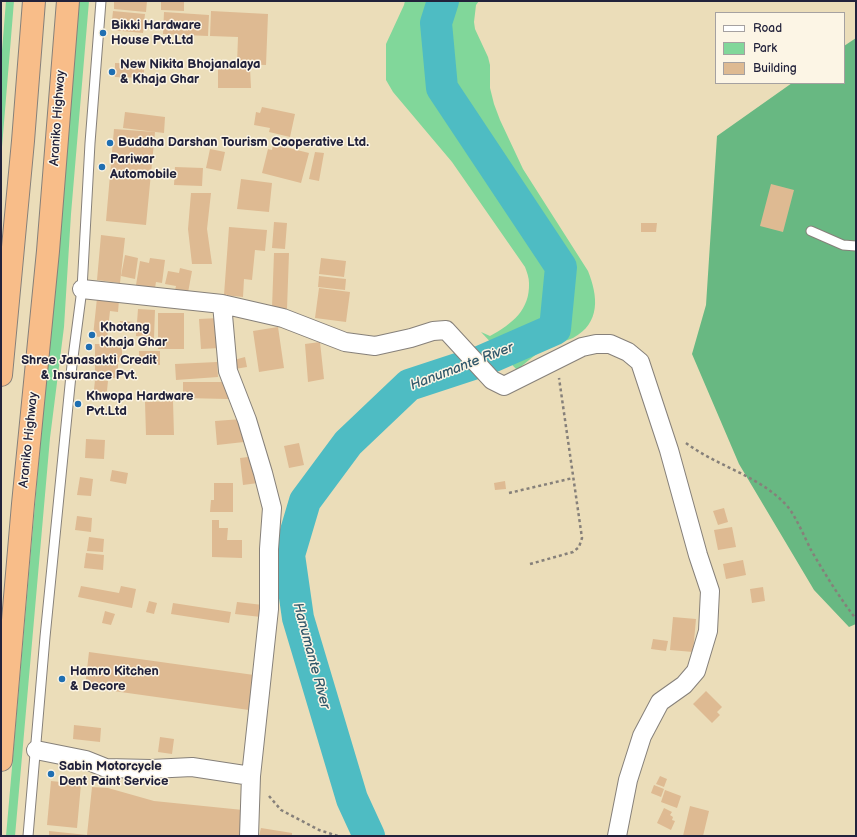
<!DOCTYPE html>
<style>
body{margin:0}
#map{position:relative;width:857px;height:837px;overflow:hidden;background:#ebddb9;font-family:"Balsamiq Sans",sans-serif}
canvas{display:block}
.frame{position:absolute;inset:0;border:2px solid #22223b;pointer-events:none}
.legend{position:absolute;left:715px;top:12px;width:130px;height:72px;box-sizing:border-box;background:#fcf5e5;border:1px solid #a5a1a1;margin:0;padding:5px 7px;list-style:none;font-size:12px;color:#22223b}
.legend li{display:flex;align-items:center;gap:8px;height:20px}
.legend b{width:20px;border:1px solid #a5a1a1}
</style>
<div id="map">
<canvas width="857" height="837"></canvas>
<div class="frame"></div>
<ul class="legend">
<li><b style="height:5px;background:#fff"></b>Road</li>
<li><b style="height:11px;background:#81d79a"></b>Park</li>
<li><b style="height:11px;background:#deba92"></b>Building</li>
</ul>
</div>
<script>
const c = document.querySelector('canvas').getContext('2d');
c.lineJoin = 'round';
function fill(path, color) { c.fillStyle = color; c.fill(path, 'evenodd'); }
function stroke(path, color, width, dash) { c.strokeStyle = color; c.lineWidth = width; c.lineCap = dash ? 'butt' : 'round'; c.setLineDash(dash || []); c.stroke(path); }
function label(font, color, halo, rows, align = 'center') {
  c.font = font + ' "Balsamiq Sans",sans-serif'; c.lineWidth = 3; c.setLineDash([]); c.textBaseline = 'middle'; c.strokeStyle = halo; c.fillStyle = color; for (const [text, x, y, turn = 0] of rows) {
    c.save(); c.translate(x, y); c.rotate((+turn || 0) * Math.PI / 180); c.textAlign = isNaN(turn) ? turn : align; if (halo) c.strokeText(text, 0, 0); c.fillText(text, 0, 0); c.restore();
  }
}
fill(new Path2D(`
 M6,1H14L1,159V63Z
 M79,1H89L71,214L64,327L50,438L15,836H6Z
 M405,1H479L476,5L474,22L475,29L488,57L490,65V88L494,104L500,120L523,169L588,271C598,296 601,323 573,338C566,341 559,342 552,345C540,350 528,361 517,370L481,332L490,336C512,324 530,310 529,283C529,278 527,272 525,267L452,162L393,92L386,80V44L404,5Z`), '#81d79a');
fill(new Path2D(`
 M856,38V624L849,627L814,590L739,464L692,354L706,305L717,136L792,83H844V46Z`), '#68b882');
stroke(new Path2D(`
 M369,836L352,799L298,618L289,555L305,501L348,443L409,385L482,361L555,329L561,267L442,88L436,23L443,1`), '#4ebcc3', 32);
fill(new Path2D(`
 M114,1H147L146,12L114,9Z
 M161,1H184V11L161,10Z
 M113,11L145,14L143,33L111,30Z
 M211,11L268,14L266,65L237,64L238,37L210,36Z
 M164,12L209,15L208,36L163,34Z
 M115,63L144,64V78L115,77Z
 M218,68H250L251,88H218Z
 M262,107L295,114L290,137L269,132L270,128L254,125L256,112L260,113Z
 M125,112L165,117L164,133L123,128Z
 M114,129L155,132L146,225L106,221Z
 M273,144L309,153L301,183L262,173L268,149L272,150Z
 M210,149L225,152L221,171L206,168Z
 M315,152L324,153L319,181L309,179Z
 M175,167L203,168L202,186L174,185Z
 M241,179L272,183L269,212L237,209Z
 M771,184L794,190L783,232L760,226Z
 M191,193H211L207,229L212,264H192L188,229Z
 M274,222L287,223L285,249L272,248Z
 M641,223H657L656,232H641Z
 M229,227L267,230L265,251L255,250L252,280L244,279L243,297L224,295Z
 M101,235L125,238L120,283L97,280Z
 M274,253H289L287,309L272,308Z
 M125,255L138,258L135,279L121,276Z
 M150,258L165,260L162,283L156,282L155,288L136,285L140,261L149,263Z
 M321,258L346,261L344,277L319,274Z
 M180,268L192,271L187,298L174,295L176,286L165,284L168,271L179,273Z
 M319,276L346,279L345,290L318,287Z
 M319,288L350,292L346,322L315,318Z
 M97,298L119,300L118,312L110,311L107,338L93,336Z
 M138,309L155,310L154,338L136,336Z
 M158,313H184V349H158Z
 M219,318L220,348L201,349L199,319Z
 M120,321L134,322V332L120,330Z
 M278,327L284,368L259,372L253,331Z
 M320,342L324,379L308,382L305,344Z
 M95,344H122V362L95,361Z
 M139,351H160V365H139Z
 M245,357L247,367L235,369L234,360Z
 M217,362L218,377L176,380L175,364Z
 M95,363L118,364V378L95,377Z
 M95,380L108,381L106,400L93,399Z
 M183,382H228V399L183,398Z
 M173,401L174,435H146L145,402Z
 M242,419L244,442L217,445L215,421Z
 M86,439L105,440L104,459L85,458Z
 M299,443L304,465L289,468L284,446Z
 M256,456L258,483L243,485L240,458Z
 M112,470L128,473L126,484L110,481Z
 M80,477L93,479L91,496L77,495Z
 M505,481L506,489L495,490L494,483Z
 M214,483H233V512H210L211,500H214Z
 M724,508L728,522L718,525L713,511Z
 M77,516L92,518L91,532L75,530Z
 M212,520H219V528H228L227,540H242V558L212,557Z
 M732,527L736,547L718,550L714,530Z
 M89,537L104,539L103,552L87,551Z
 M86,553L104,555L103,570L84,568Z
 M743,560L746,575L726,579L723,564Z
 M81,586L119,593L121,586L136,589L132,608L78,597Z
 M763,587L765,601L752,603L750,589Z
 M149,601L157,603L154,614L146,612Z
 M237,602L263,605L261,617L235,614Z
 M173,603L231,612L229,623L171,614Z
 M105,611L115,614L111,625L102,623Z
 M673,617L696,619L693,652L670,650Z
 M653,639L668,641L666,651L651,649Z
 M89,652L254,675L249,710L85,687Z
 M706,691L722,707L717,712L720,715L712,723L693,704Z
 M74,725L101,728L100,742L73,739Z
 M160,737L174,739L172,754L158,752Z
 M660,776L667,779L664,787L656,784Z
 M51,781L81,784L77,828L47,825Z
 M654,785L664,789L661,797L651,793Z
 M92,787L108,788L154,801L243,810L241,836H49V831L87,835Z
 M665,790L681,796L677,808L661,802Z
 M690,806L709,811L703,836H683Z
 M664,808L672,812L670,815L673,817L672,820L675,821L671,830L657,823Z
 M261,828L292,833V836H259Z`), '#deba92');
const service = new Path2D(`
 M811,231L843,245L856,246
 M28,836L45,637L72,365L82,289L90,143L101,1`);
const minor = new Path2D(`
 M82,289L222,304L283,318L345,342L375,346L411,338L433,331L446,330L492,380L504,386L582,347L596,344H610L628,352L640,362L669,450L698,555L710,591L708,631L696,671L684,685L660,702L642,736L628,780L617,836
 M222,304L228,371L247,420L263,473L272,508L269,549V609L251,776L249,836
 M36,750L86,760L106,768L151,769L192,767L251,776`);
const trunk = new Path2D(`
 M1,375L23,141L34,1
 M1,760L23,504L48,251L68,1`);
stroke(service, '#86807a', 11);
stroke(minor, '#86807a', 20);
stroke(trunk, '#86807a', 24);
stroke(new Path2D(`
 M686,443C718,467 761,476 788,507C796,517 805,538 811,550C825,574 839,597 856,619
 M509,493L573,478
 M530,564L573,552L579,547L582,538L559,378
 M269,796L281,810L319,830L338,836`), '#86807a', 2.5, [3, 3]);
stroke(service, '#fff', 9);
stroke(minor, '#fff', 18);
stroke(trunk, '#f8bd89', 22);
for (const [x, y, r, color] of [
 [103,33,4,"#1f6fb2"],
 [112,72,4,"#1f6fb2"],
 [110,143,4,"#1f6fb2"],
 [102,167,4,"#1f6fb2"],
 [92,335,4,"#1f6fb2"],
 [89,347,4,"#1f6fb2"],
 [78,404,4,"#1f6fb2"],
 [62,679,4,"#1f6fb2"],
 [51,774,4,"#1f6fb2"]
]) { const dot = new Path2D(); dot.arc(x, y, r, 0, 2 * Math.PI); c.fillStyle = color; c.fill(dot); stroke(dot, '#fcf5e5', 1.5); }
label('bold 13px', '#22223b', '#fcf5e5', [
 ["Bikki Hardware",111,26],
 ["House Pvt.Ltd",111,41],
 ["New Nikita Bhojanalaya",120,65],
 ["& Khaja Ghar",120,80],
 ["Buddha Darshan Tourism Cooperative Ltd.",118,143],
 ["Pariwar",110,160],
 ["Automobile",110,175],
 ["Khotang",100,328],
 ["Khaja Ghar",100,343],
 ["Shree Janasakti Credit",89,361,"center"],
 ["& Insurance Pvt.",89,376,"center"],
 ["Khwopa Hardware",86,397],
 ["Pvt.Ltd",86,412],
 ["Hamro Kitchen",70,672],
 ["& Decore",70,687],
 ["Sabin Motorcycle",59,767],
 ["Dent Paint Service",59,782]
], 'left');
label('13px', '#22223b', '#fcf5e5', [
 ["Araniko Highway",58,118,-86],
 ["Araniko Highway",29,440,-84]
]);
label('italic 14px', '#31586b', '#fcf5e5', [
 ["Hanumante River",462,367,-21],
 ["Hanumante River",311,656,75]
]);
</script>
